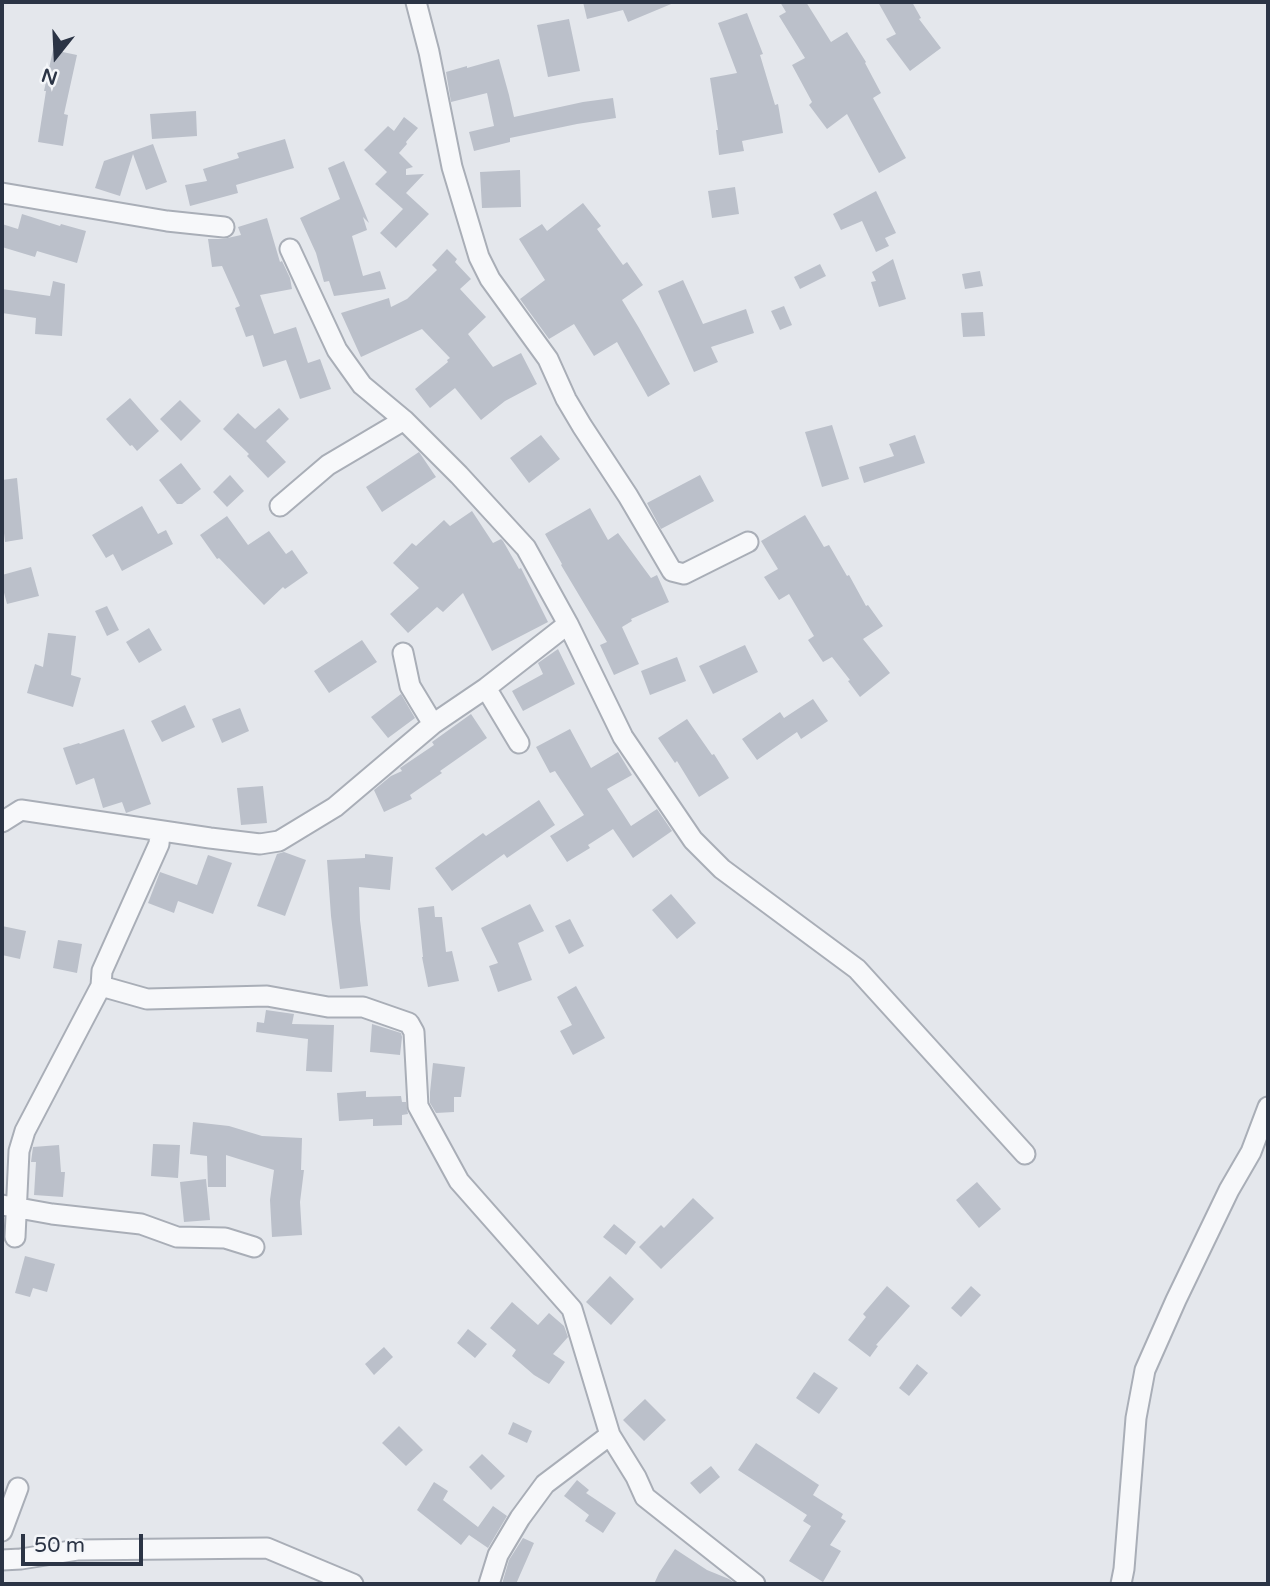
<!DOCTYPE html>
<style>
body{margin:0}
#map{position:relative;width:1270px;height:1586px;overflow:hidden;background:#e4e7ec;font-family:"Varela Round",sans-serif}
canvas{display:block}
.frame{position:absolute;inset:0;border:4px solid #2b3445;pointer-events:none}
.north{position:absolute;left:21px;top:21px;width:70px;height:70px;-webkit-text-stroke:5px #f4f6f9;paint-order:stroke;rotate:198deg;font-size:19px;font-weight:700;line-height:28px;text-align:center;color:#2b3445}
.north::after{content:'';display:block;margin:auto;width:24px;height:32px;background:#2b3445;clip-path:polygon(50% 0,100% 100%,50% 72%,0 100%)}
.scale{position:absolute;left:21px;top:1534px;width:122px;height:32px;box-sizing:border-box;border:4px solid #2b3445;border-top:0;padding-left:9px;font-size:21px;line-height:24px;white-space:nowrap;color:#2b3445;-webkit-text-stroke:5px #f4f6f9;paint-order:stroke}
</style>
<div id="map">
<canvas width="1270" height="1586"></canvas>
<div class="frame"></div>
<div class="north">N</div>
<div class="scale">50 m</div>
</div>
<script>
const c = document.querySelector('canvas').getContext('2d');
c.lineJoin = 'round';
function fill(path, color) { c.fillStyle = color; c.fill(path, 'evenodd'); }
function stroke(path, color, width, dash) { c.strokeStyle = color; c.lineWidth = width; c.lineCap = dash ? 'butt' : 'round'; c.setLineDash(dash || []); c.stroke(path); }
fill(new Path2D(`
 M583,2H637V4L641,2H676L628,22L623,10L587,19Z
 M780,2H806L831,42L847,32L866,62L865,63L881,93L873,98L906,158L879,173L847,114L827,129L809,105L812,102L792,65L805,58L779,16L786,12Z
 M878,2H912L921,18L919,19L941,48L910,71L886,39L896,34Z
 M747,13L763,54L760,55L775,105L778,104L783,133L742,141L744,151L719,155L716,130H718L710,78L737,73L718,23Z
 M569,19L580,71L548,77L537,25Z
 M53,50L77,55L64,114L68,115L63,146L38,142L46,91H44Z
 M499,59L509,95L514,117L583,102L613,98L616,118L577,124L510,138V142L474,151L469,132L494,126L487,93L451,102L446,72L467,66V68Z
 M196,111L197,136L152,139L150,114Z
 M404,117L418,128L406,142L407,144L399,153L413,167L406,169V175L424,174L406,193L429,214L396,248L380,233L403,209L375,184L387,172L364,150L388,126L394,131Z
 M285,139L294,168L236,185L238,193L190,206L185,185L207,181L203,169L239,158L237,153Z
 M153,144L167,182L146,190L133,154L120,196L95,188L104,161Z
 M344,161L369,223L363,217L367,230L352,236L363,276L380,271L386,289L334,296L329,281L324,282L316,253L300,218L340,199L328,168Z
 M520,170L521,207L482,208L480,172Z
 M735,187L739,214L712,218L708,191Z
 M876,191L896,233L885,238L889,246L876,252L862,221L841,230L833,214Z
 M583,203L601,226L597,229L623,265L627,262L643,285L622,300L639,328L670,384L648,397L617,342L594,356L574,324L549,339L520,299L545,280L519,239L542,224L547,231Z
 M22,214L60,226L61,224L86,231L77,263L37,251L35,257L2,247V224L18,229Z
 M267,218L280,262L282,261L290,278L292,289L260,295L274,334L296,327L308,363L320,359L331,389L300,399L286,360L263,367L253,335L246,337L235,308L240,306L222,266L212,267L208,239H223L241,235L238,227Z
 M447,249L457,259L455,262L471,279L460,289L486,317L468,334L493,367L521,353L537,384L505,401L481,420L455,388L430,408L415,389L448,362L447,360L450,358L422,329L361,357L341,313L389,298L391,307L407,299L437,270L432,265Z
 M893,259L906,299L879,307L871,282L876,281L872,272Z
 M820,264L826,276L800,289L794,277Z
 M980,271L983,286L965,289L962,274Z
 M683,280L703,324L746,309L754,333L711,347L718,362L694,372L658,291Z
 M53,281L65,284L62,336L35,334L36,318L2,313V289L50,296Z
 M784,306L792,325L780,330L771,311Z
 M983,312L985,336L963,337L961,313Z
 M130,398L159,431L137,451L132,445L130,446L106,419Z
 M180,400L201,421L181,441L160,419Z
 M279,408L289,419L266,441L286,462L268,478L247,456L249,454L223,429L238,413L255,429Z
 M832,425L849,479L822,487L805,432Z
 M541,435L560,459L529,483L510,458Z
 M915,435L925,463L864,483L859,467L894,456L889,444Z
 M419,452L436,477L382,512L366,487Z
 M181,463L201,489L182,504H177L159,480Z
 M230,475L244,491L227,507L213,492Z
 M700,475L714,501L661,529L647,503Z
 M17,478L23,539L5,542L2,515V480Z
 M142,506L158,534L166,530L173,544L122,571L113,554L106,558L92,535Z
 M590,508L608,540L618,533L651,578L657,575L669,602L631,619L632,621L622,627L639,664L614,675L600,645L607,642L561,565L562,564L545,534Z
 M472,511L493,543L501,539L503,541L519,569L521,568L548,622L492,651L463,593L443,612L437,607L408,633L390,614L419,588L393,563L412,543L416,546L444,520L450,526Z
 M805,515L824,547L829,545L847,576L849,575L866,606L868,605L883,626L863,639L890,673L860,697L848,681L850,680L832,657L823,662L808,640L814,636L789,594L779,600L764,577L778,569L761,541Z
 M227,516L248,545L269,531L286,554L292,550L308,573L285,589L283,587L264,605L219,558L217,559L200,535Z
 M31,567L39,596L7,604L2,585V575Z
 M107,606L119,630L107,636L95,611Z
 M149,628L162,650L139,663L126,642Z
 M48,633L76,636L71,675L81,678L73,707L27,693L35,664L43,667Z
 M362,640L377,662L329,693L314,671Z
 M745,645L758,672L713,694L699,666Z
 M558,649L575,684L523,711L512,691L543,674L538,663Z
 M677,657L686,681L650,695L641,671Z
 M401,694L415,718L388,738L371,717Z
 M813,699L828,721L801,739L797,732L757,760L742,739L780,712L784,718Z
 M185,705L195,727L162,742L151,721Z
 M240,708L249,731L222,743L212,719Z
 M471,714L487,738L440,771L442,773L410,795L412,799L384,812L374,790L391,776L402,771L400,768L434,745L432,742Z
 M687,719L712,755L714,754L729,778L699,797L677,761L675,763L658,738Z
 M124,729L151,804L126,813L122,802L103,808L94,778L76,785L63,748L79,743L80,744Z
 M570,729L591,768L618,752L632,775L607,789L631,826L657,809L672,831L633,858L613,829L588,845L590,848L567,862L550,836L584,815L555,771L550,773L536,747Z
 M263,786L267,823L241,825L237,788Z
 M539,800L555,825L507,858L504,854L452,891L435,868L483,833L486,836Z
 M284,852L306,860L285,916L257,906L277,854Z
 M365,854L393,857L390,890L359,887L360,920L368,986L340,989L331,916L327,860L365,858Z
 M208,855L232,863L213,914L178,901L174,913L148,903L160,872L197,885Z
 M671,894L696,923L677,939L652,910Z
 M530,904L544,931L518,943L532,980L498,992L489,966L498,963L481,928Z
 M434,906L435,917H442L446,952L452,951L459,981L428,987L422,957H423L418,908Z
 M570,919L584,946L569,954L555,926Z
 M2,926L26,931L20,959L2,955Z
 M58,940L82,944L77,973L53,968Z
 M576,986L605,1038L573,1055L560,1031L572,1025L557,997Z
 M266,1010L294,1014L292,1024L334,1025L332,1072L306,1071L308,1039L256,1032L257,1022L264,1023Z
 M372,1024L401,1033L402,1037L400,1055L370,1052Z
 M433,1063L465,1067L461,1097H454V1112L436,1113L430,1103V1092Z
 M366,1091V1097L401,1096L402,1102H406L408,1114L402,1115V1125L373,1126V1119L339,1121L337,1093Z
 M193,1122L229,1126L262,1136L302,1138L301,1170H304L300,1202L302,1235L272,1237L270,1200L274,1170L226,1155V1187H208L207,1156L190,1154Z
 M153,1144L180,1145L178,1178L151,1176Z
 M59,1145L61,1172H65L63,1197L34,1195L36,1162H31L33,1147Z
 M206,1179L210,1220L184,1222L180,1182Z
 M977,1182L1001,1209L979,1228L956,1200Z
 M693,1198L714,1218L661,1269L639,1247L661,1225L664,1228Z
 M614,1224L636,1242L626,1255L603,1237Z
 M25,1256L55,1264L47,1292L33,1288L30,1297L15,1293Z
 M610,1276L634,1299L611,1325L586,1302Z
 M887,1286L910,1306L876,1345L878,1346L870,1357L848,1340L866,1317L863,1314Z
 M971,1286L981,1295L961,1317L951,1308Z
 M512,1302L538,1325L549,1313L564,1326L568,1337L553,1354L565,1362L549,1384L534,1375L512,1356L516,1350L490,1328Z
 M468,1329L487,1344L475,1358L457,1343Z
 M384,1347L393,1357L374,1375L365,1364Z
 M917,1364L928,1373L909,1396L899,1388Z
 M814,1372L838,1388L819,1414L796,1398Z
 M645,1399L666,1420L644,1441L623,1420Z
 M513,1422L532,1431L527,1443L508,1434Z
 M399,1426L423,1450L406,1466L382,1443Z
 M756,1443L819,1485L813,1495L843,1514L841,1518L846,1521L830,1545L841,1551L823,1582L789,1561L811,1526L803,1521L807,1515L738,1470Z
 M482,1454L505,1476L491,1490L469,1467Z
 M711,1466L720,1477L700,1494L690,1483Z
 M577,1480L589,1490L586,1493L616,1513L603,1533L585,1521L589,1515L564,1496Z
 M434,1482L448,1491L443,1500L478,1527L493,1506L507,1516L488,1548L469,1535L461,1545L417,1510Z
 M523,1538L534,1543L516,1584H502L509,1560Z
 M675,1549L707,1570L729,1579L736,1584H654L659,1573Z`), '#bbc0ca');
const street = new Path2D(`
 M416,2L429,52L452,167L479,257L490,279L548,359L566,399L582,426L628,496L672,571L684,574L748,542
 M2,193L167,221L224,227
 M290,249L337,350L362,385L404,420L459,475L526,548L568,624L623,737L693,840L722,869L857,969L1025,1154
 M280,506L328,465L404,420
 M403,653L410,686L433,724
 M486,688L519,743
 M2,822L21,810L210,838L260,844L279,841L335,807L433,724L486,688L568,624
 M101,986L147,999L267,996L328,1007H363L409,1023L414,1032L418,1106L459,1181L572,1309L610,1435L636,1477L645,1497L755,1584
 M2,1205L52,1214L141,1224L177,1237L225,1238L254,1247
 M15,1237L19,1151L25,1131L101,986L102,971L159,844L160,831
 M2,1531L18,1488
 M2,1560L21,1559L77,1550L267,1548L353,1584
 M489,1584L498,1555L520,1518L545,1484L610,1435
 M1121,1584L1124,1569L1136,1418L1145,1370L1176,1300L1229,1190L1251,1152L1268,1107`);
stroke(street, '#a9aeb7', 23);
stroke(street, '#f7f8fa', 19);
</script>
